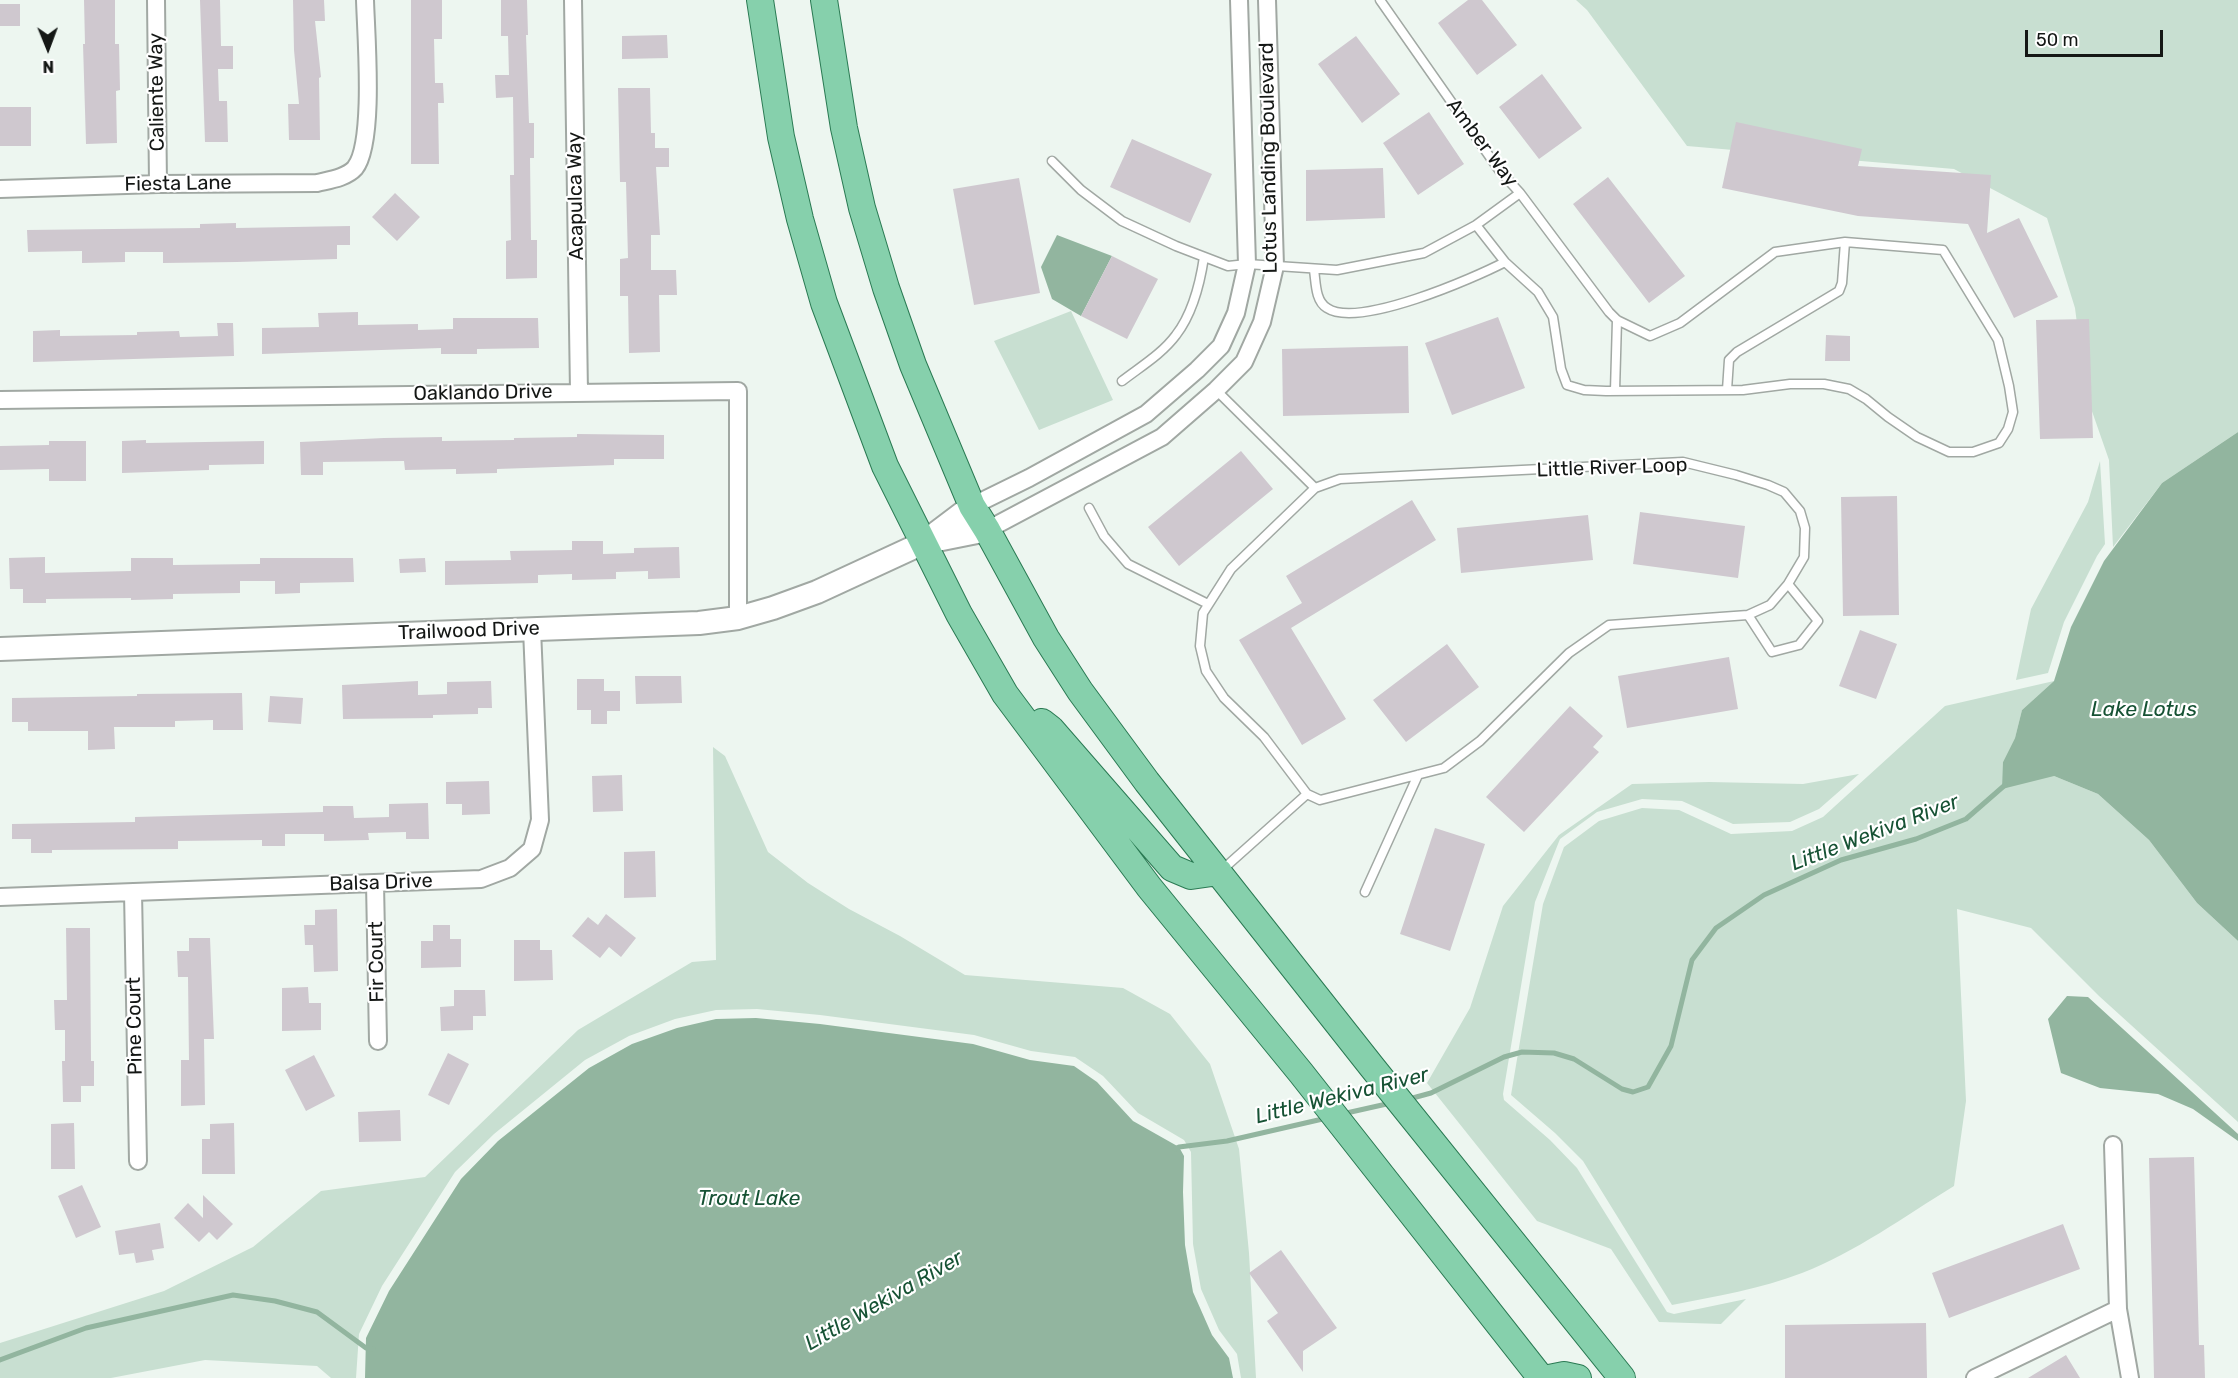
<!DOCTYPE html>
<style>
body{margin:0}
#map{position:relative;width:2238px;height:1378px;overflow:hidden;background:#edf6f0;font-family:Rubik,sans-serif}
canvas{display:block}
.north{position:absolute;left:18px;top:18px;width:60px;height:60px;-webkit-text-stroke:4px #fff;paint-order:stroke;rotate:179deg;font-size:16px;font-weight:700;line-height:24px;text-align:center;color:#141715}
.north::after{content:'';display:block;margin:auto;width:21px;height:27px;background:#141715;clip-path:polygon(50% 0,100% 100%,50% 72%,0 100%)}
.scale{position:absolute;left:2025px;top:30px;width:138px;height:27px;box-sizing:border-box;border:3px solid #141715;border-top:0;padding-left:8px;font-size:18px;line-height:21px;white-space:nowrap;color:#141715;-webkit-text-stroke:4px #fff;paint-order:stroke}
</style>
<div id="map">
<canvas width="2238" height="1378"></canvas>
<div class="north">N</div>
<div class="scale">50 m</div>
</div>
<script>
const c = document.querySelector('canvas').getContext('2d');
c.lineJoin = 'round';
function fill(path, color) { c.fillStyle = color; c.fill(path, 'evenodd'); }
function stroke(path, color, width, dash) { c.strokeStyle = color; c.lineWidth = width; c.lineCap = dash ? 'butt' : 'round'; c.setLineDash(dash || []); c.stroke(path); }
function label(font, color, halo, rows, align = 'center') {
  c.font = font + ' Rubik,sans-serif'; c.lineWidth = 4.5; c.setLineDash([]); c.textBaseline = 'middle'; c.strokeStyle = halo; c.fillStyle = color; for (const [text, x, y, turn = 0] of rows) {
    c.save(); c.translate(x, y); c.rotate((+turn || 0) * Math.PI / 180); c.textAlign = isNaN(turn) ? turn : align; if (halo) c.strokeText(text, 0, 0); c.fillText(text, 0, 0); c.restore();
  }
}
fill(new Path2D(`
 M1576,0H2238V432L2162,483L2113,547L2109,460L2086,394L2075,308L2047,218L1954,169L1687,146L1587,10Z
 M1071,311L1113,400L1039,430L994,341Z
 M2100,461L2105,544L2097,556L2064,622L2048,673L2016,680L2031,609L2088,502Z
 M2054,681L2022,710L2015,738L2003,762L2054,776L2098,794L2149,840L2197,903L2238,941V1122L2099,996L2031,928L1957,909L1966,1101L1954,1186C1905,1216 1856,1252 1802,1273C1761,1289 1716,1296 1672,1305L1583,1161L1555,1133L1511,1095L1543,904L1564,847L1599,821L1642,808L1679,810L1731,834L1792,831L1823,817L1945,706Z
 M713,747L725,756L768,852L808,883L849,909L900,936L965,975L1123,988L1170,1014L1210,1064L1239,1149L1249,1253L1256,1378H1241L1237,1354L1219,1330L1201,1289L1193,1244L1191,1152L1184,1140L1138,1113L1103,1076L1075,1057L1031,1051L974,1035L820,1015L757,1009L716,1010L675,1019L629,1036L585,1060L494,1134L455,1172L382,1286L359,1334L356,1378H331L317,1366L205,1360L111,1378H0V1343L164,1291L253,1247L321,1191L425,1177L578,1030L692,962L716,960Z
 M1859,774L1819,809L1790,822L1733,824L1682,801L1642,799L1597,812L1560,839L1535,902L1503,1094L1504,1100L1550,1140L1577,1168L1667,1312L1674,1314L1746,1299L1721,1324L1659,1322L1611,1249L1537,1221L1427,1083L1470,1008L1503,906L1559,835L1632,784L1709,782L1803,784Z`), '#c8dfd1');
fill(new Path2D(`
 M1057,235L1112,256L1081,316L1052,299L1041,267Z
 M2238,432V941L2197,903L2149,840L2098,794L2054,776L2002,789L2003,762L2015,738L2022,710L2054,681L2071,627L2104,561L2162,483Z
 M2067,996L2088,997L2238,1134V1141L2193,1109L2158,1094L2100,1088L2061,1073L2048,1019Z
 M756,1018L820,1024L973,1044L1030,1060L1074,1066L1097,1082L1133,1121L1179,1147L1184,1156L1183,1192L1185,1245L1193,1292L1212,1335L1229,1358L1233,1378H365L366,1338L389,1291L461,1179L498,1141L589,1068L632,1044L677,1028L716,1019Z`), '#92b59f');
stroke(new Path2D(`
 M1409,1099L1431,1093L1504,1057L1522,1052L1554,1053L1574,1059L1622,1089L1633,1092L1648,1087L1671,1046L1692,960L1716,928L1764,895L1841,860L1916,839L1966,819L2005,785
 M1342,1114L1391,1103
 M1175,1149L1179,1147L1227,1141L1327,1118
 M0,1360L86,1328L233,1295L275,1301L317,1312L366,1348L373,1349`), '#92b59f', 5);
fill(new Path2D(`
 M84,0H115V44H119L120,90L116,91L117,143L86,144L83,44H85Z
 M200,0H220L221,46H233V69H218L219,101H227L228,142H205Z
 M293,0H324L325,21H315L321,77L319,78L320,140H289L288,104H299L294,50Z
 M411,0H442V39H434L435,83H443L444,103H438L439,164H411Z
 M501,0H527L528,35H526L529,123H534V158H530L531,240H537V278L506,279V241L511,240L510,175H514L513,97L496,98L495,75H509L508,36H501Z
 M1468,0H1482L1517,45L1477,75L1438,23Z
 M0,4H20V26H0Z
 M667,35L668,58L622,59V36Z
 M1356,36L1400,94L1362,123L1318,64Z
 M1542,74L1582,128L1539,159L1499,107Z
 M618,88H650L651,133H655V148H669V167H656L660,235H651V270H676L677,295H659L660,352L629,353L628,296H620V259L628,258L626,182H620Z
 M0,107H31V146H0Z
 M1429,112L1464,164L1418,195L1383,143Z
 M1736,122L1862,149L1858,166L1991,175L1987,233L2019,218L2058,297L2014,318L1968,224L1858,216L1722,188Z
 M1132,139L1212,174L1190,223L1110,187Z
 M1383,168L1385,218L1306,221V170Z
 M1608,177L1685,276L1649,303L1573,204Z
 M1019,178L1040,293L974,305L953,189Z
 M395,193L420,217L397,241L372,217Z
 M236,223V228L350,226V245H337V259L237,262L163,263V252H125V262L82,263V251L28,252L27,230L200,228V224Z
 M1112,256L1158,279L1127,339L1081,316Z
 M358,312V325L418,324V330L453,329V318H538L539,348L477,349V354H441V348L262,354V328L319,327L318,313Z
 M1498,317L1525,388L1452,415L1425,343Z
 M2089,319L2093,438L2040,439L2036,320Z
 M217,323H233L234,356L33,362V331L60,330V336L137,335V332L179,331L180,337L218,336Z
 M1826,335L1850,336V361H1825Z
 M1408,346L1409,413L1283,416L1282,349Z
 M577,434L664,435V459H614V465L497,469V473L456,474V469L405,470L404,461L323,462V475H301L300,442L384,438L442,437V441L514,440V438L577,437Z
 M146,440V443L264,441V464L209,465V470L122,473V441Z
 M49,441H86V481H49V469L0,470V446L49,445Z
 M1241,451L1273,489L1179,566L1148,527Z
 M1897,496L1899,615L1843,616L1841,497Z
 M1412,500L1436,540L1291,628L1346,719L1302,745L1239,640L1302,603L1286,576Z
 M1640,512L1745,526L1738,578L1633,564Z
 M1588,515L1593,560L1461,573L1457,528Z
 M572,541H603V554L634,553V548L679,547L680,578L648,579V571L616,572V579L572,580V574L538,575V583L445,585V561L511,560L510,551L572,550Z
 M45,557V573L131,571V558H173V565L260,564V558H353L354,582L300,583V593L275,594V581H240V593L173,594V599L131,600V598L46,599V603H23V589H10L9,558Z
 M425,558L426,572L400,573L399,559Z
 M1860,630L1897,644L1876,699L1839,686Z
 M1447,644L1479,687L1406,742L1373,700Z
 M1729,657L1738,709L1627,728L1618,676Z
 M635,676H681L682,703L636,704Z
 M577,679H604V691H620V711H607V724H591V710H577Z
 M418,681V695L447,694V682L491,681L492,708H478V714L433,715V718L343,719L342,685Z
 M242,693L243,730H213V720L175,721V727H114L115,749L88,750V731H28V722H12V698L137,696V694Z
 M270,696L303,698L301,724L268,722Z
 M1570,706L1603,736L1593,747L1599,752L1524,832L1486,797Z
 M622,775L623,811L593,812L592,776Z
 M489,781L490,814L462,815V804H446V782Z
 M428,803L429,839H406V832L368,833L369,840L324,841V834H285V846H262V840L178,841V849L52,850V853H31V839H12V824L135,822V817L323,812V806H353L354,818L389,817V804Z
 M1435,828L1485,844L1450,951L1400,934Z
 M655,851L656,897L624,898V852Z
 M337,909L338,971L314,972L313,945H305L304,925H315V910Z
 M606,914L636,938L621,957L609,947L600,958L572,936L588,917L598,925Z
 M433,925H450V939H461V967L421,968V941H433Z
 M66,928H90L91,1061H94V1086H81V1102H63L62,1061H65V1030H55L54,1000H67Z
 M189,938H210L214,1039H204L205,1105L181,1106V1060H189L188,977H178L177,951H189Z
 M514,940H540V950H552L553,980L514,981Z
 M308,987L309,1003H321V1030L282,1031V988Z
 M454,990H485L486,1016H473V1030L441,1031L440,1007L454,1006Z
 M448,1053L469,1064L449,1105L428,1095Z
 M314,1055L335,1096L306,1111L285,1070Z
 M400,1110L401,1141L359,1142L358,1112Z
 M74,1123L75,1169H51V1124Z
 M234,1123L235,1174H202V1139H210V1124Z
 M2194,1157L2199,1345H2204L2205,1378H2154L2149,1158Z
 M82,1185L101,1227L76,1238L58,1196Z
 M203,1195L233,1224L217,1240L209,1232L199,1242L174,1218L188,1203L203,1218Z
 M160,1223L164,1248L152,1250L154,1260L136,1263L134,1253L119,1255L115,1231Z
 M2063,1224L2080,1269L1949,1318L1932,1273Z
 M1281,1250L1337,1328L1303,1351V1372L1267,1321L1278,1313L1249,1273Z
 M1926,1323L1927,1378H1785V1325Z
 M2066,1355L2080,1378H2028Z`), '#cfc8cf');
const lane = new Path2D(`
 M1380,0L1499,170L1520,193L1609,312L1617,320L1650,336L1680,323L1775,252L1845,242L1943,250L1998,340L2009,386L2013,412L2008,429L1999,443L1973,452H1949L1917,437L1888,417L1866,399L1849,389L1824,384H1790L1743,390L1606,391L1584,390L1567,385L1561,369L1553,317L1538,292L1505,262L1476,225
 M1052,161L1081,190L1122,221L1176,246L1228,266L1247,264L1337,270L1424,253L1476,225L1520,193
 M1314,270C1316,282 1315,301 1327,308C1358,329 1474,278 1505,262
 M1122,381C1140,367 1162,354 1176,335C1193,313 1200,284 1204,257
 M1216,390L1315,488
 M1727,390L1729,360L1737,352L1839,291L1842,283L1845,242
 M1615,391L1617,320
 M1683,462L1736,475L1768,485L1784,492L1800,511L1805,528L1804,557L1788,584L1770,605L1748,615L1609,625L1569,653L1480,741L1444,768L1320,800L1307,794L1264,737L1224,698L1206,671L1200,646L1203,613L1231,569L1315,488L1340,479Z
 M1089,508L1104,536L1128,564L1208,604
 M1748,615L1772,652L1799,645L1818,621L1788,584
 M1222,870L1307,794
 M1365,892L1418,775`);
const street = new Path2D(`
 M156,0L158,184
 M573,0L579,392
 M0,189L158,184L317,183C329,180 346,178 355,168C375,143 366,35 365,0
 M0,400L738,391V618
 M972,506L1029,478L1146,414L1197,370L1221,346L1236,313L1247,264L1239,0
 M987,530L1162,437L1216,390L1244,362L1262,322L1275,266L1267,0
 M375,883L378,1041
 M133,892L138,1161
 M0,897L481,879L510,868L532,849L540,820L532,629
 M2113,1145L2118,1309L2130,1378
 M1975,1378L2118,1309`);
const secondary = new Path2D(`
 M927,542L987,530
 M0,649L699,623L738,618L773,608L817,592L923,543L972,506`);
const primary = new Path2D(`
 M760,0L781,137L800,219L824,303L885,466L959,614L1005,694L1149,887L1301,1073L1541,1378
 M824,0L844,128L862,208L886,288L913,365L972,506L987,530L1046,638L1080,691L1147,782L1372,1067L1622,1378
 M1042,722L1051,729L1172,868L1191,876L1219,872
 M1549,1378L1564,1375L1578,1378`);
stroke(lane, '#a1a8a3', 11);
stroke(street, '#a1a8a3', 20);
stroke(secondary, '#a1a8a3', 26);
stroke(primary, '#2a7a53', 28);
stroke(lane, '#fff', 8);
stroke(street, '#fff', 16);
stroke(secondary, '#fff', 22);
stroke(primary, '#86d0ac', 26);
label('20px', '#141715', '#fff', [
 ["Caliente Way",157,92,-91],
 ["Amber Way",1482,143,53],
 ["Lotus Landing Boulevard",1269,158,-91],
 ["Fiesta Lane",178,184,-1],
 ["Acapulca Way",576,196,-91],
 ["Oaklando Drive",483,393,-1],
 ["Little River Loop",1612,468,-2],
 ["Trailwood Drive",469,631,-2],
 ["Balsa Drive",381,883,-2],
 ["Fir Court",377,962,-91],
 ["Pine Court",135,1026,-91]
]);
label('italic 21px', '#165234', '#fff', [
 ["Lake Lotus",2144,710],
 ["Little Wekiva River",1875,833,-21],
 ["Little Wekiva River",1342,1096,-14],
 ["Trout Lake",749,1199],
 ["Little Wekiva River",884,1301,-30]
]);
</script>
